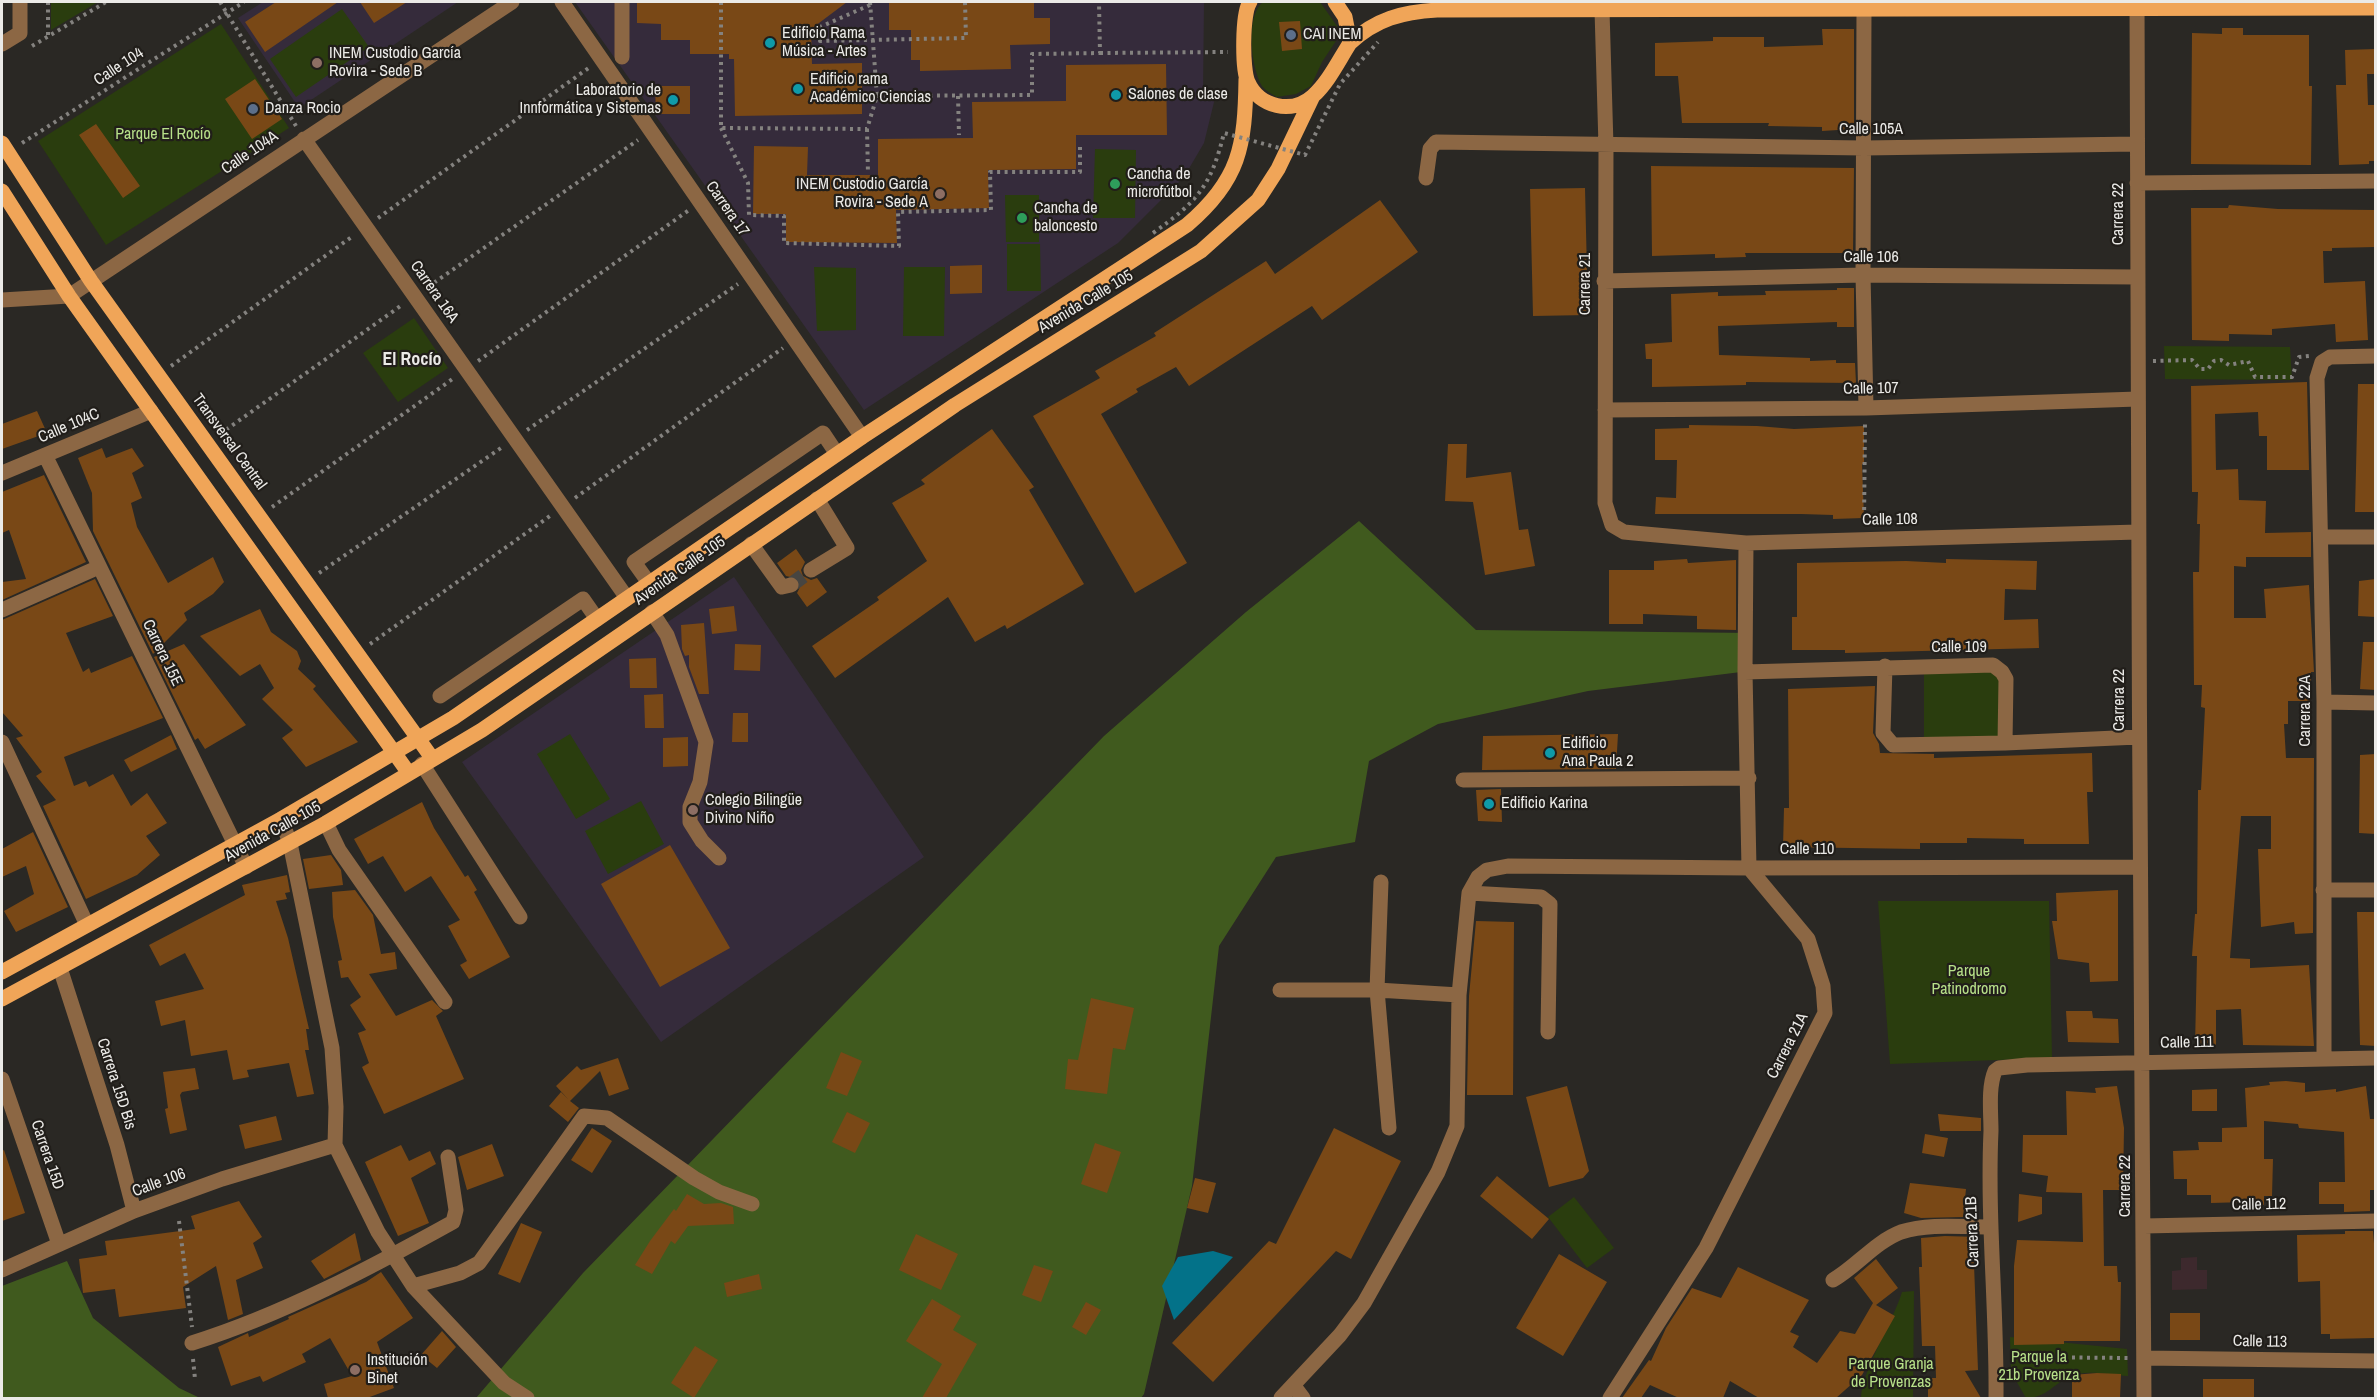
<!DOCTYPE html>
<meta charset="utf-8">
<style>
body{margin:0}
#map{position:relative;width:2377px;height:1400px;overflow:hidden;background:#2a2824;font-family:"Archivo Narrow",sans-serif}
canvas{display:block}
.frame{position:absolute;inset:0;border:3px solid #ebeae7;pointer-events:none}
</style>
<div id="map">
<canvas width="2377" height="1400"></canvas>
<div class="frame"></div>
</div>
<script>
const c = document.querySelector('canvas').getContext('2d');
c.lineJoin = 'round';
function fill(path, color) { c.fillStyle = color; c.fill(path, 'evenodd'); }
function stroke(path, color, width, dash) { c.strokeStyle = color; c.lineWidth = width; c.lineCap = dash ? 'butt' : 'round'; c.setLineDash(dash || []); c.stroke(path); }
function label(font, color, halo, rows, align = 'center') {
  c.font = font + ' "Archivo Narrow",sans-serif'; c.lineWidth = 4.5; c.setLineDash([]); c.textBaseline = 'middle'; c.strokeStyle = halo; c.fillStyle = color; for (const [text, x, y, turn = 0] of rows) {
    c.save(); c.translate(x, y); c.rotate((+turn || 0) * Math.PI / 180); c.textAlign = isNaN(turn) ? turn : align; if (halo) c.strokeText(text, 0, 0); c.fillText(text, 0, 0); c.restore();
  }
}
fill(new Path2D(`
 M2197,1257V1270H2207V1289L2172,1290V1271L2181,1270V1258Z`), '#3d292d');
fill(new Path2D(`
 M263,2H458L299,108L238,18Z
 M575,2H1204L1203,93L1216,94L1204,143L1184,177L1118,243L864,410Z
 M734,577L924,857L661,1042L462,762Z`), '#352b3b');
fill(new Path2D(`
 M51,2H98L51,30Z
 M1263,2H1320L1337,26L1336,41L1322,62L1311,86L1296,94L1277,97C1272,94 1266,91 1262,86C1251,68 1245,16 1263,2Z
 M342,9L369,47L296,97L270,59Z
 M221,24L289,128L106,245L38,141Z
 M1095,149L1136,150L1135,218H1093Z
 M1005,195H1039V242H1006Z
 M1007,244H1040L1041,291H1007Z
 M814,267L856,268V330L817,331Z
 M904,267H945L944,336H903Z
 M414,318L448,368L398,402L363,353Z
 M2164,346L2290,347L2292,380L2165,379Z
 M1924,665H2000V739L1924,740Z
 M570,734L610,799L576,819L537,754Z
 M641,801L664,844L608,874L585,831Z
 M1878,901H2049L2052,1058L1890,1064Z
 M1574,1197L1614,1248L1587,1268L1548,1217Z
 M1914,1291L1913,1398H1861C1862,1370 1893,1322 1902,1292Z
 M2010,1337L2127,1349L2128,1376C2111,1375 2087,1369 2071,1376C2054,1383 2047,1398 2026,1398L2011,1372Z`), '#2a3d0e');
fill(new Path2D(`
 M1359,521L1476,630L1752,633L1741,672L1588,691L1438,724L1369,761L1355,842L1276,857L1219,946L1192,1186L1144,1394L1141,1398H476L583,1273L1104,736L1246,612Z
 M67,1261L93,1318L179,1388L200,1398H2V1286Z`), '#405a1e');
fill(new Path2D(`
 M1213,1251L1233,1257L1174,1320L1162,1286L1178,1257Z`), '#037289');
fill(new Path2D(`
 M276,2H338L265,52L245,22Z
 M360,2H407L374,23Z
 M637,2H847L811,29L812,64L862,63V114L735,116L734,59H729V54H690V40H661V24L637,23Z
 M889,2H1034V18H1050V44L1010,45L1011,69L920,71V60H911V30H889Z
 M1300,21L1302,49L1282,51L1279,22Z
 M2222,28H2243V35H2309V86H2312L2311,165L2191,164L2192,33L2222,34Z
 M1822,29H1854V129L1822,131V127L1768,126L1769,123H1682L1678,76H1655V43L1713,41V37H1764V47L1823,45Z
 M2376,49V74H2367L2368,105H2376V161H2369V164L2339,165L2336,85H2346L2345,50Z
 M1166,64L1167,135H1076V169L988,170L989,208L896,210L897,243L786,242V214H753L754,146L808,147L807,175H878V139L973,138L972,102L1066,101V65Z
 M255,79L282,119L252,139L225,99Z
 M655,86H690V114H656Z
 M96,124L140,186L123,198L79,135Z
 M1651,166L1854,168L1853,253H1745L1746,257L1715,258V254L1652,256Z
 M1585,188L1588,315L1533,316L1530,189Z
 M1380,200L1418,252L1322,320L1312,306L1189,386L1176,367L1136,389L1138,392L1101,414L1187,563L1135,593L1033,416L1100,378L1095,371L1156,336L1154,333L1266,261L1275,274Z
 M2229,205L2278,209L2376,210V247L2332,248V251H2323L2324,283L2365,281L2368,340L2336,342L2335,324L2272,329V335L2229,334V341L2192,340L2191,208H2228Z
 M982,265V293L950,294V266Z
 M1837,288H1854V327H1837V322L1718,326L1719,355L1810,358V361L1836,360V363H1855L1856,383L1746,382V385L1652,387V359H1646L1645,344L1672,342L1671,294L1718,292V296L1766,295L1765,291L1837,290Z
 M2307,382L2309,470H2267V436H2259L2258,412L2215,414L2216,470L2238,469L2239,500L2266,501L2265,533L2311,532V557H2246V567L2234,566V618H2266L2264,589L2309,585L2314,672H2311L2310,701H2288V724H2284L2286,758H2314L2313,933L2295,934L2294,922L2261,927L2258,849H2271V816H2241L2230,958L2250,959V968L2309,965L2314,1046L2243,1045L2241,1009L2216,1010V1045L2195,1046L2197,956H2192L2195,914H2197L2198,790H2201L2205,708L2201,707L2202,685H2194L2193,572H2199L2200,524H2197L2198,492H2192L2191,386Z
 M2358,384H2376V512H2355Z
 M37,411L47,433L2,449V424Z
 M1689,425L1757,426L1794,429L1864,426V464H1862L1864,518L1833,519V515L1801,514H1655L1656,497L1676,498L1677,460H1655V429L1689,428Z
 M992,429L1034,487L1029,490L1084,584L1007,629L1005,625L975,642L948,597L835,678L812,646L879,600L877,597L927,561L892,503L925,484L921,480Z
 M1448,444H1467L1466,478L1511,472L1519,530L1528,529L1535,566L1485,575L1473,502L1445,501Z
 M102,448L106,458L132,448L144,466L132,473L142,498L131,503L137,527L168,583L213,557L224,582L213,594L184,613L187,620L153,654L93,531L92,493L78,458Z
 M44,475L86,562L2,600V582L26,579L9,530L2,533V492Z
 M796,549L805,562L801,570L803,576L811,580L817,578L827,592L807,607L797,593L800,587L799,579L786,576L777,563Z
 M1687,559L1688,563L1736,560V630L1697,629V616L1643,614V624H1609V570H1654V561Z
 M1946,559L2037,561L2036,590L2005,589L2004,620L2038,619L2039,648L1845,653V650H1792V617H1797V563L1906,561L1946,563Z
 M95,579L113,616L66,633L83,672L89,668L91,673L132,656L163,718L64,757L74,786L86,781L89,787L113,774L131,806L147,793L167,823L146,836L160,855L137,875L86,899L43,806L56,800L36,776L42,772L16,738L23,736L2,712V620Z
 M2376,579V617L2358,616L2359,581Z
 M734,606L737,631L712,634L709,609Z
 M260,609L271,632L297,651L301,661L298,669L316,686L313,689L358,742L306,767L282,738L293,730L262,699L274,688L260,664L240,676L200,636Z
 M704,623L709,694H699L689,667V655L685,656L682,649L681,625Z
 M2363,642H2376V690L2360,689Z
 M184,644L246,725L205,749L198,738L195,740L154,657Z
 M735,644L761,645L760,671L734,670Z
 M656,658L657,688H630L629,659Z
 M1875,686L1873,733L1879,744L1880,753L1934,754V758L2092,753L2093,792H2087L2089,844H2024V839L1967,838V843H1920V849L1783,847L1784,808H1789L1788,689Z
 M663,694L664,728H645L644,695Z
 M733,713H748V742H732Z
 M1618,734L1616,769L1482,770L1483,736Z
 M171,735L177,749L131,772L124,760Z
 M688,737V766L663,767V738Z
 M2376,754V834L2359,833L2360,755Z
 M1501,789L1502,822L1478,821L1476,790Z
 M422,802L434,828L465,877L468,875L477,890L474,892L510,957L469,979L460,965L467,961L448,926L460,920L431,876L405,892L383,856L368,864L354,839Z
 M33,832L68,907L16,932L4,911L34,894L26,866L2,877V849Z
 M670,845L730,948L660,987L601,884Z
 M331,855L341,870L343,885L309,889L303,859Z
 M287,875L290,892L285,893L287,899L276,901L288,938L309,1029H306L309,1050H305L314,1094L297,1097L289,1063L247,1070L249,1077L233,1080L227,1050L191,1056L185,1020L161,1026L155,1001L204,989L185,953L160,966L149,945L245,895L242,885Z
 M355,890L373,915L381,954L395,952L397,969L369,974L396,1016L432,1000L443,1011L436,1016L464,1079L384,1114L362,1067L369,1063L358,1033L366,1030L350,1005L361,997L348,977L341,978L338,961L342,960L333,917L332,892Z
 M2118,890V981L2090,982L2089,963L2058,959L2052,921H2057L2056,893Z
 M2357,912H2376V1046L2360,1045Z
 M1476,921L1514,922L1513,1095H1467L1469,996Z
 M1091,998L1134,1008L1125,1050L1113,1048L1107,1094L1065,1089L1068,1059L1078,1060Z
 M2066,1011H2092L2093,1018L2118,1019L2119,1043L2068,1042Z
 M841,1052L862,1061L847,1096L826,1088Z
 M618,1058L629,1089L609,1096L600,1071L570,1101L579,1108L568,1122L549,1106L561,1092L568,1099L556,1086L577,1066L581,1070Z
 M195,1068L199,1089L182,1092L180,1095L187,1130L170,1134L165,1109L168,1108L163,1072Z
 M2286,1081L2305,1083V1092L2336,1089V1092L2366,1086L2370,1119H2376V1190H2370V1211L2344,1212V1204H2319V1182H2345L2344,1132L2299,1128L2298,1124L2264,1121V1159H2273L2272,1196H2264V1205L2246,1206V1202L2211,1203V1195H2187V1179H2174L2173,1151L2199,1150L2198,1142H2222V1128L2247,1127L2245,1088L2270,1085L2269,1082Z
 M1567,1086L1589,1171L1583,1178L1549,1187L1526,1097Z
 M2117,1086L2124,1128L2123,1190H2103L2104,1266H2117L2118,1282H2121L2120,1341H2064V1344L2014,1345V1266L2017,1240L2083,1242L2082,1193L2046,1192L2048,1176L2022,1172L2023,1135H2067L2066,1091L2096,1093L2095,1088Z
 M2217,1089V1111H2192V1090Z
 M847,1112L870,1123L855,1153L832,1142Z
 M1938,1114L1981,1118V1131H1940Z
 M276,1116L282,1140L245,1149L239,1125Z
 M592,1128L612,1141L592,1173L571,1160Z
 M1334,1128L1401,1161L1351,1259L1336,1251L1213,1382L1172,1343L1269,1241L1276,1244Z
 M1925,1134L1948,1138L1944,1157L1922,1153Z
 M1095,1143L1121,1152L1107,1193L1081,1184Z
 M492,1144L504,1176L467,1190L458,1157Z
 M401,1145L409,1161L430,1151L436,1164L411,1178L429,1223L398,1236L365,1162Z
 M4,1150L25,1213L2,1221V1151Z
 M1497,1176L1549,1219L1532,1239L1480,1196Z
 M1195,1178L1216,1183L1208,1213L1187,1208Z
 M1910,1183L1966,1189L1963,1217L1921,1218L1904,1213Z
 M687,1194L704,1204L721,1203L733,1207L734,1224L688,1226L675,1244L671,1241L652,1274L635,1265L650,1241L674,1209L676,1211Z
 M2019,1194L2042,1197V1214L2018,1222Z
 M239,1201L262,1237L253,1243L263,1268L236,1280L243,1314L228,1320L216,1266L183,1287L186,1308L119,1317L115,1289L83,1293L79,1259L107,1255L105,1241L195,1229L191,1216Z
 M521,1223L542,1232L520,1283L498,1274Z
 M2345,1231H2373L2376,1268L2374,1338L2330,1339V1334H2321L2320,1281L2298,1282L2297,1235L2345,1234Z
 M355,1233L361,1260L324,1279L311,1261Z
 M916,1234L958,1254L941,1290L899,1270Z
 M1945,1236L1978,1237L1973,1238L1978,1370L1965,1371L1981,1398H1928V1378H1936L1935,1346H1922L1919,1267H1922L1921,1238Z
 M1559,1254L1607,1282L1563,1356L1516,1328Z
 M1876,1259L1898,1288L1876,1305L1895,1316L1862,1375L1836,1398H1759L1730,1381L1723,1398H1679L1650,1385L1641,1398H1622L1649,1360L1651,1361L1666,1328L1692,1288L1721,1298L1738,1267L1809,1300L1790,1332L1799,1336L1793,1347L1817,1363L1840,1331L1855,1334L1873,1303L1854,1278Z
 M1034,1265L1053,1271L1041,1302L1022,1295Z
 M381,1272L413,1318L377,1342L394,1388L367,1398H328L324,1384L352,1376L330,1338L302,1354L306,1362L263,1382L260,1376L231,1386L218,1347L248,1333L249,1337L289,1319L288,1317L366,1282Z
 M759,1274L762,1289L727,1297L724,1283Z
 M932,1299L961,1316L953,1330L977,1344L946,1398H922L942,1364L906,1341Z
 M1086,1302L1101,1310L1086,1335L1072,1327Z
 M2170,1313H2200V1340H2170Z
 M442,1331L456,1347L437,1368L421,1355Z
 M695,1346L718,1360L694,1398L671,1383Z
 M2097,1373L2121,1374L2120,1398H2072V1375Z
 M2203,1379H2254V1398H2203Z`), '#794816');
stroke(new Path2D(`
 M791,585L811,570`), '#474541', 15, [15, 8]);
stroke(new Path2D(`
 M48,2V36
 M220,2L296,126
 M721,2V128L867,129L877,96L870,2
 M870,5L820,27V41L966,38L965,2
 M32,46L106,2
 M1100,53L1228,52
 M877,96L1032,95V54L1100,53L1099,2
 M958,96L959,135
 M721,128L748,183L749,215L784,216V243L899,246L898,212L991,210L990,172H1080V143
 M867,129L868,174
 M22,143L244,2
 M378,218L590,67
 M428,287L638,140
 M478,361L689,210
 M2153,361L2192,360L2200,369H2208L2214,361L2221,360L2229,365L2248,361L2255,377H2292L2299,357L2309,356
 M171,366L353,236
 M527,430L738,284
 M220,434L402,305
 M575,498L783,348
 M272,507L454,378
 M1864,525L1865,422
 M319,573L501,448
 M370,644L550,516
 M179,1221L192,1327
 M2012,1357L2128,1358
 M193,1359L195,1379`), '#84827f', 4, [3, 4.5]);
stroke(new Path2D(`
 M562,2L862,437
 M622,2V57
 M2137,2C2135,467 2143,933 2144,1398
 M1864,9L1863,275L1866,408
 M1602,10L1606,146L1605,503L1612,525L1624,532L1634,533L1746,543L2138,532
 M2,44L20,33V2
 M304,139L627,598
 M1426,178L1430,149L1436,142L1864,148L2137,144
 M2137,183L2376,181
 M1604,281L1863,275L2137,277
 M2,300L69,296L512,2
 M1605,410L1866,408L2138,399
 M45,455L246,867
 M2,473L151,411
 M2322,537H2376
 M751,544L782,587L791,585
 M811,570L847,548L817,499
 M649,583L634,562L823,433L837,454
 M2,610L99,567
 M652,612L667,635L706,742L700,782L690,807V822L702,841L719,858
 M1885,666L1883,733L1893,745L2005,743
 M1745,672L1993,665L2002,672L2006,679L2005,743L2138,737
 M440,696L583,599L597,619
 M2324,702L2376,703
 M2,742L87,925
 M422,764L520,917
 M1463,780L1749,778
 M281,819L290,843L332,1048L336,1107L335,1145L378,1232L413,1286L504,1383L527,1398
 M326,823L339,850L445,1002
 M1381,882L1377,990L1459,995
 M2323,890H2376
 M1469,893L1541,897L1550,904L1548,1032
 M60,968L117,1145L134,1211
 M1280,990H1377L1389,1128
 M2324,1058V702L2317,378L2322,362L2330,357L2376,356
 M2,1079L59,1244
 M2144,1226L2376,1221
 M2,1270L134,1211L222,1179L335,1145
 M1833,1280C1856,1267 1875,1242 1901,1232C1929,1223 1961,1227 1989,1227
 M413,1286L460,1273L479,1263L584,1116L607,1118L694,1178L719,1192L752,1204
 M192,1343C284,1314 370,1268 453,1222L456,1210L448,1157
 M2144,1358L2376,1361
 M1294,1386L1303,1398
 M1281,1398L1340,1335L1364,1303L1438,1172L1457,1126L1459,995L1469,893L1478,877L1487,870L1508,866L1749,868L2139,867
 M1610,1398L1706,1248L1825,1013L1823,986L1808,939L1749,868L1745,672L1746,543
 M1996,1398C1997,1309 1987,1220 1991,1131C1991,1113 1988,1087 1995,1071L1999,1068L2027,1065L2376,1058`), '#8c6744', 15);
stroke(new Path2D(`
 M1250,2C1242,12 1242,70 1248,82C1259,107 1292,115 1313,96C1328,83 1339,60 1350,43L1345,17L1335,2
 M1350,43C1376,19 1402,12 1437,10L2376,8
 M2,143L91,281L432,758
 M2,191L69,296L408,772
 M2,972L281,819L453,718L862,437L1187,225C1240,180 1245,146 1246,79
 M2,999L326,823L482,730L955,405L1201,251L1258,200L1278,169L1313,96`), '#f0a558', 15);
stroke(new Path2D(`
 M1153,233C1198,201 1211,186 1224,133L1305,155L1340,84L1378,42`), '#84827f', 4, [3, 4.5]);
for (const [x, y, r, color] of [
 [1291,35,6,"#5c6f8a"],
 [770,43,6,"#0f9aa8"],
 [317,63,6,"#8d6e63"],
 [798,89,6,"#0f9aa8"],
 [1116,95,6,"#0f9aa8"],
 [673,100,6,"#0f9aa8"],
 [253,109,6,"#5c6f8a"],
 [1115,184,6,"#2e9e5b"],
 [940,194,6,"#8d6e63"],
 [1022,218,6,"#2e9e5b"],
 [1550,753,6,"#0f9aa8"],
 [1489,804,6,"#0f9aa8"],
 [693,810,6,"#8d6e63"],
 [355,1370,6,"#8d6e63"]
]) { const dot = new Path2D(); dot.arc(x, y, r, 0, 2 * Math.PI); c.fillStyle = color; c.fill(dot); stroke(dot, '#211e1a', 2); }
label('16px', '#ebeae7', '#211e1a', [
 ["Edificio Rama",782,34],
 ["Música - Artes",782,52],
 ["CAI INEM",1303,35],
 ["INEM Custodio García",329,54],
 ["Rovira - Sede B",329,72],
 ["Edificio rama",810,80],
 ["Académico Ciencias",810,98],
 ["Laboratorio de",661,91,"right"],
 ["Innformática y Sistemas",661,109,"right"],
 ["Salones de clase",1128,95],
 ["Danza Rocio",265,109],
 ["Cancha de",1127,175],
 ["microfútbol",1127,193],
 ["INEM Custodio García",928,185,"right"],
 ["Rovira - Sede A",928,203,"right"],
 ["Cancha de",1034,209],
 ["baloncesto",1034,227],
 ["Edificio",1562,744],
 ["Ana Paula 2",1562,762],
 ["Colegio Bilingüe",705,801],
 ["Divino Niño",705,819],
 ["Edificio Karina",1501,804],
 ["Institución",367,1361],
 ["Binet",367,1379]
], 'left');
label('16px', '#ebeae7', '#211e1a', [
 ["Calle 104",119,67,-33],
 ["Calle 105A",1871,130],
 ["Calle 104A",250,153,-34],
 ["Carrera 17",727,209,55],
 ["Carrera 22",2119,214,-90],
 ["Calle 106",1871,258],
 ["Carrera 21",1586,284,-90],
 ["Carrera 16A",434,292,55],
 ["Avenida Calle 105",1086,302,-31],
 ["Calle 107",1871,389,-1],
 ["Calle 104C",69,426,-23],
 ["Transversal Central",229,442,54],
 ["Calle 108",1890,520,-1],
 ["Avenida Calle 105",680,571,-35],
 ["Calle 109",1959,648],
 ["Carrera 15E",162,653,64],
 ["Carrera 22",2120,700,-90],
 ["Carrera 22A",2306,711,-90],
 ["Avenida Calle 105",273,832,-29],
 ["Calle 110",1807,850],
 ["Calle 111",2187,1043,-1],
 ["Carrera 21A",1788,1046,-63],
 ["Carrera 15D Bis",116,1084,72],
 ["Carrera 15D",47,1155,71],
 ["Calle 106",159,1183,-20],
 ["Carrera 22",2126,1186,-90],
 ["Calle 112",2259,1205,-1],
 ["Carrera 21B",1973,1232,-92],
 ["Calle 113",2260,1342,1]
]);
label('16px', '#b7e089', '#211e1a', [
 ["Parque El Rocío",163,135],
 ["Parque",1969,972],
 ["Patinodromo",1969,990],
 ["Parque la",2039,1358],
 ["21b Provenza",2039,1376],
 ["Parque Granja",1891,1365],
 ["de Provenzas",1891,1383]
]);
label('bold 18px', '#ebeae7', '#211e1a', [
 ["El Rocío",412,360]
]);
</script>
